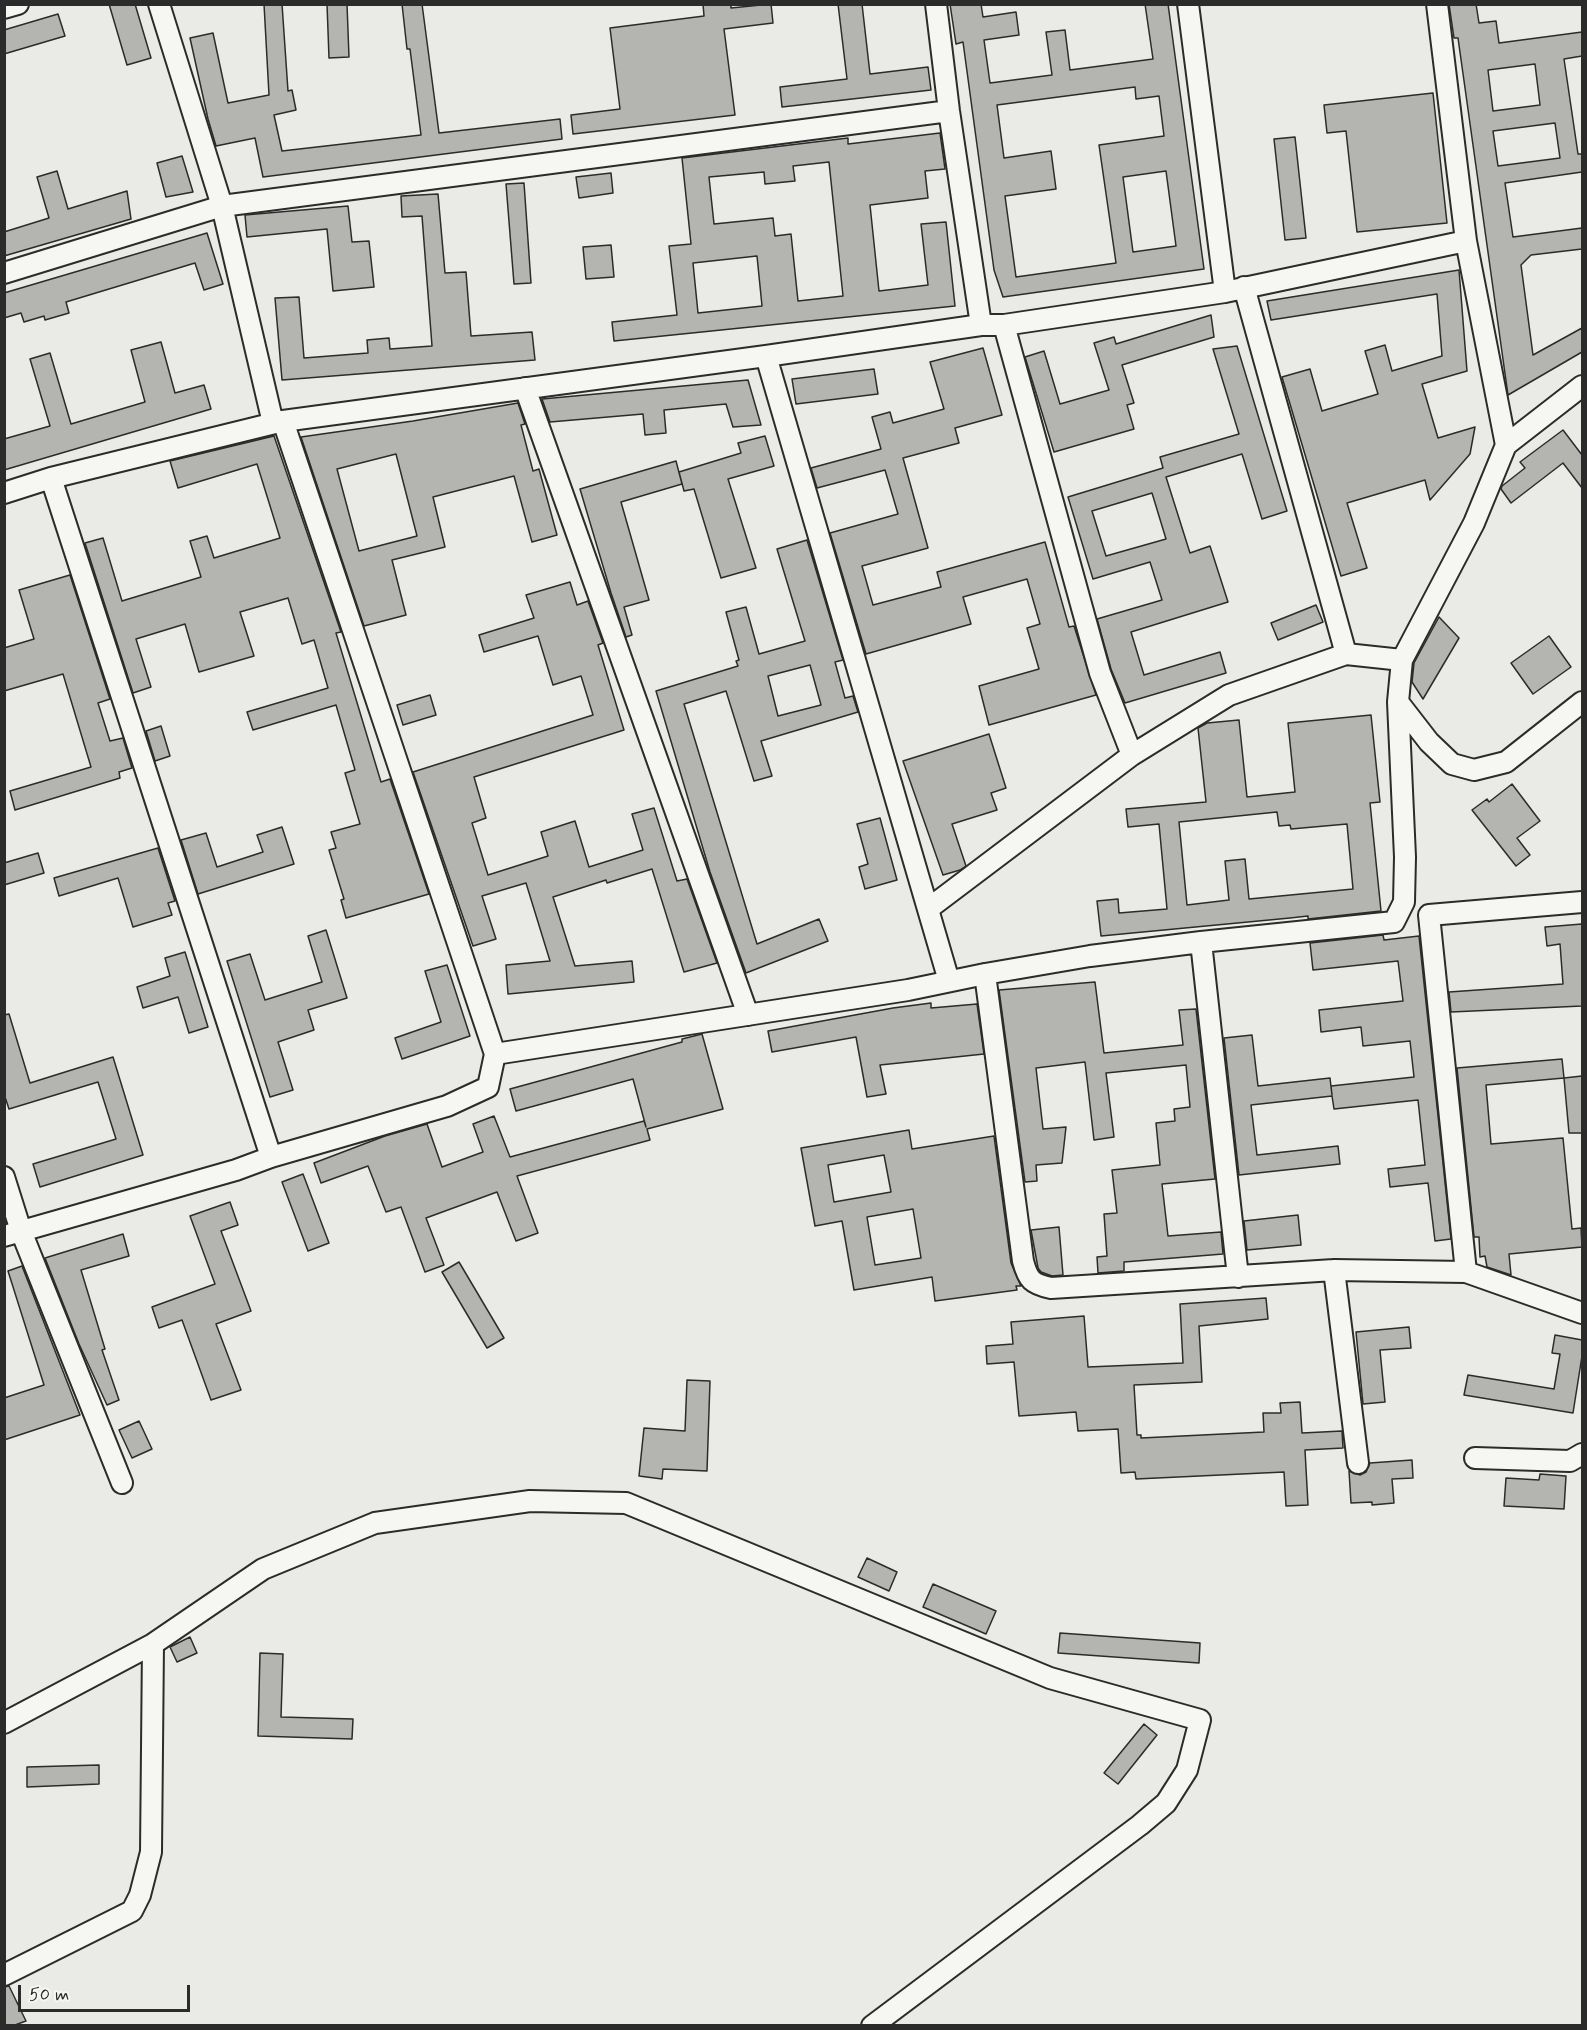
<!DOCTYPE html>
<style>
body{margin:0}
#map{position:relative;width:1587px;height:2030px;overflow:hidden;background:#eaeae6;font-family:Mynerve,sans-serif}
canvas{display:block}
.frame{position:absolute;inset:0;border:6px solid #2b2b2b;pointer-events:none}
.scale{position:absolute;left:18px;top:1985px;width:172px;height:27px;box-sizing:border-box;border:3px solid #2b2b2b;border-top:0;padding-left:8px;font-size:18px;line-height:21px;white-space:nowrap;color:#2b2b2b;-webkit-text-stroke:4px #f6f6f2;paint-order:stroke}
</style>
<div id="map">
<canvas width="1587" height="2030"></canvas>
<div class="frame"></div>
<div class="scale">50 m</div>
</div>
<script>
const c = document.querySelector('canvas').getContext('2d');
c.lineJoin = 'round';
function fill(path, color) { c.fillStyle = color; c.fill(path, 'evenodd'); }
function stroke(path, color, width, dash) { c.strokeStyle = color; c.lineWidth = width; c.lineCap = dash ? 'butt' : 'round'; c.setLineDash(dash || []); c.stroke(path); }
const building = new Path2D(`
 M109,4H135L151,58L127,65Z
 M264,4H282L288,91L292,90L296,110L274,115L282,151L421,135L410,49H407L402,4H422L439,133L560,119L562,139L263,177L255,138L216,146L208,119L190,38L213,33L228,103L269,95Z
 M327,4H347L349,57L329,58Z
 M703,4H731V8L771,4L773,23L724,29L735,115L573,134L571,115L620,109L610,28L704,16Z
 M838,4H862L870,74L928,67L931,90L782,107L780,87L847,79Z
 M950,4H981L983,17L1016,12L1019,35L984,40L990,83L1052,75L1046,32L1065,30L1070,70L1153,59L1145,4H1168L1204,269L1003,297L994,270L963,42L956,44ZM1135,87L1136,99L1159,96L1164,136L1099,145L1116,263L1016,277L1005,196L1056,189L1051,151L1004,158L997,105ZM1166,171L1176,246L1133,252L1123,177Z
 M1449,4H1476L1479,23L1496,21L1499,43L1582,32V56L1564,59L1578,154H1582V172L1505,183L1513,237L1582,228V249L1531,255L1521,265L1533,355L1582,328V352L1508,395L1458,38H1454ZM1535,64L1540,105L1493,111L1488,70ZM1555,123L1560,158L1498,166L1493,131Z
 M58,14L65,36L4,54V30Z
 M1433,93L1447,223L1357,232L1346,131L1327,133L1324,105Z
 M940,133L945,169L925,171L928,198L870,205L879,291L928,285L921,224L946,222L955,306L614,341L612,322L677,315L669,246L691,244L682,158L848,138V144ZM829,162L843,296L798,301L791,234L775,236L773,218L714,224L709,177L764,172L765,184L795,181L793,166ZM757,256L762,306L698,313L693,263Z
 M1295,137L1306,238L1285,240L1274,139Z
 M182,156L193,192L166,197L157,163Z
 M57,171L68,209L127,191L131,219L4,256V232L49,218L37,177Z
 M611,173L613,193L579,198L576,177Z
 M524,183L531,283L514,284L506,184Z
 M438,194L445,273L466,272L471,336L532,332L535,360L282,380L275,298L299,297L304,358L368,353L367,340L389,338L390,349L432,346L422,216L402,217L401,196Z
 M348,206L352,242L369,241L374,287L333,291L327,229L247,237L245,215Z
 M207,233L223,284L204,290L195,263L66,302L69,313L45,320L44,316L24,322L21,313L4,318V293Z
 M611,245L614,277L586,279L583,247Z
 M1459,270L1467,371L1422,384L1438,438L1475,427L1470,454L1430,500L1425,480L1347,503L1367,568L1341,576L1282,377L1310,369L1322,411L1378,394L1365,351L1385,345L1392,371L1442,356L1437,294L1271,320L1267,301Z
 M1211,315L1214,337L1122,365L1134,403L1127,405L1134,429L1054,452L1025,357L1044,351L1060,404L1109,390L1094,343L1114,337L1116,344Z
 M161,342L175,393L204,385L211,409L4,470V439L50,426L30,359L50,353L71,424L145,402L131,350Z
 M1237,346L1287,511L1262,519L1242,454L1166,477L1190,553L1210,546L1228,602L1131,632L1144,675L1220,652L1226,673L1125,703L1111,669L1097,619L1162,600L1150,562L1093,579L1068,497L1163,468L1160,457L1239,434L1213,349ZM1152,493L1166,539L1106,556L1092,511Z
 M983,348L1002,415L955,428L959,443L903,458L928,548L862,566L873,605L941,587L937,572L1045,542L1069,627L1074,626L1096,695L989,725L979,686L1039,669L1027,628L1040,624L1027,579L963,597L971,624L866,654L830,533L898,514L885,470L817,488L811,468L881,449L872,417L890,412L893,423L944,409L930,362Z
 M874,369L878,394L796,404L792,379Z
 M748,380L761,425L733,427L726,404L664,410L666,433L645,435L643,414L550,422L542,399Z
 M518,403L525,424L521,425L533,471L539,469L557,535L532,542L514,476L433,497L445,547L392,560L406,615L364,626L301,437L413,421ZM396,454L417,536L359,551L337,469Z
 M1563,430L1582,455V488L1563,463L1511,503L1501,489L1502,486L1525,468L1520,462Z
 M274,436L341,632L336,633L381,782L390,779L429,894L346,918L341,900L344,899L329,850L336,848L331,832L360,824L345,773L355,770L336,705L253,730L247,712L328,688L314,640L302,644L288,598L240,612L254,656L199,672L185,624L136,639L151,687L133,693L85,543L103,538L122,601L201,577L190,541L207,536L214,558L280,538L257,464L178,488L170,461Z
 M765,436L774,466L728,479L756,568L721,578L694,489L684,491L679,472L741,453L738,443Z
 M676,461L682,484L621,502L649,600L624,607L632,635L626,637L611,593L580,489Z
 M807,540L843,660L835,662L845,698L853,696L858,712L761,741L772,776L754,781L726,691L684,704L757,944L819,919L828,941L746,973L710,872L656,691L738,666L736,661L739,660L726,612L746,607L759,654L805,641L777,549ZM810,665L821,705L778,716L768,676Z
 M70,575L110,699L98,703L110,741L123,738L132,768L119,772L120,778L15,810L10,791L91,767L63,674L4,691V648L34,639L19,590Z
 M570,582L577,605L588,601L603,643L598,645L624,730L474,777L486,818L472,823L488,875L548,856L541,832L575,821L589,867L643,850L632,814L654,808L677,881L687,879L717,963L684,972L652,869L607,883L606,880L553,897L575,966L632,961L634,982L508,994L506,965L550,961L526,883L482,896L496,939L473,946L413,772L593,715L581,676L553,685L538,636L484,652L479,635L534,618L526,595Z
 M1316,605L1323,622L1278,640L1271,623Z
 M1439,617L1459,638L1423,699L1412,682L1414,663Z
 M1549,636L1571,667L1533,694L1511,663Z
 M430,695L436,715L403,725L397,705Z
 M1371,715L1380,802L1370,803L1381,911L1308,919V916L1290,918L1101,936L1097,901L1118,899L1119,913L1167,909L1159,824L1128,827L1126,809L1206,802L1198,728L1207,723L1239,720L1247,797L1295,792L1288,723ZM1277,812L1279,826L1290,825L1291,829L1347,824L1353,889L1249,899L1245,859L1225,861L1229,900L1187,905L1179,822Z
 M161,726L170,756L155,761L146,731Z
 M989,734L1006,788L991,793L997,810L952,824L966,866L960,870L943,875L903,761Z
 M1512,784L1540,821L1517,838L1530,855L1516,866L1472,810L1487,799L1489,802Z
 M880,818L897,880L865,889L859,867L868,864L857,824Z
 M282,827L294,864L198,894L181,840L206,833L217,867L263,852L257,835Z
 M158,848L175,901L168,903L172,915L133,927L118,878L59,896L54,878Z
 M38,853L44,873L4,885V863Z
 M1582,924V1006L1451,1012L1449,992L1563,984L1560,944L1547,946L1545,927Z
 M326,930L347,998L308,1010L314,1030L278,1042L293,1090L270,1097L227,961L250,954L265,1000L322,982L308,936Z
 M1383,935L1384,940L1419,936L1451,1239L1435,1241L1428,1183L1390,1187L1388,1169L1425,1165L1418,1100L1334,1109L1332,1096L1251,1105L1257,1155L1338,1146L1340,1164L1239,1175L1224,1038L1252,1035L1258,1086L1330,1078L1332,1095L1331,1086L1414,1077L1410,1041L1363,1046L1361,1027L1321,1032L1319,1010L1403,1001L1398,961L1313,970L1310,943Z
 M185,952L208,1027L189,1033L178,997L143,1008L137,987L170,976L165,958Z
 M447,965L470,1036L402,1059L395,1038L441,1022L425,971Z
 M1095,982L1104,1053L1183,1045L1179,1010L1196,1009L1215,1179L1162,1184L1168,1236L1221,1232L1223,1254L1124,1262V1271L1098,1273L1097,1257L1107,1256L1104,1214L1117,1213L1112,1170L1160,1165L1156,1123L1175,1121L1174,1109L1190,1107L1186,1065L1106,1073L1114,1137L1094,1140L1085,1062L1036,1068L1043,1129L1066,1127L1062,1163L1036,1165L1037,1181L1025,1182L999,990Z
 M931,1003V1008L977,1004L984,1054L880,1065L886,1094L867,1097L856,1037L772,1052L768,1031L893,1008Z
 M9,1014L30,1083L113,1057L143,1155L40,1187L33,1164L116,1139L98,1082L9,1109L4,1094V1015Z
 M702,1034L723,1109L647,1129L650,1140L517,1176L538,1233L516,1241L497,1192L426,1218L444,1265L425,1272L401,1207L386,1212L368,1166L321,1183L314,1163L385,1136L427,1124L442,1167L483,1152L473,1124L494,1116L510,1157L644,1121L646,1127L633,1079L516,1111L510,1089L682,1042V1039Z
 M1562,1059L1564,1078L1486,1085L1491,1144L1563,1138L1572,1229L1581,1228L1582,1247L1509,1254L1511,1275L1487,1267L1485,1256L1480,1257L1479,1237H1474L1457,1068Z
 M1582,1076V1133H1569L1564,1078Z
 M909,1130L912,1149L994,1136L1011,1263L1021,1286H1016L1017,1290L935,1301L932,1277L854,1290L842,1221L815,1226L801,1148ZM884,1155L891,1192L834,1202L828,1165ZM913,1209L921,1258L875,1265L867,1217Z
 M303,1174L329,1243L308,1251L282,1182Z
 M230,1202L238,1225L221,1231L251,1311L216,1324L241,1390L211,1400L182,1320L159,1328L152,1307L215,1284L190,1216Z
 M1298,1215L1301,1245L1247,1250L1244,1221Z
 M1059,1227L1063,1275L1052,1276L1041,1272L1038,1268L1031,1230Z
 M123,1234L129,1256L81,1270L105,1349L102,1350L119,1400L107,1405L79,1344L45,1258Z
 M459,1262L504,1338L487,1348L442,1272Z
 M22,1266L80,1415L4,1440V1398L44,1385L8,1271Z
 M1266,1298L1268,1319L1199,1326L1202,1382L1134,1385L1137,1435H1141V1438L1264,1432L1263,1413H1281L1280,1403L1300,1402L1302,1433L1342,1431L1343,1448L1305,1450L1308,1505L1286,1506L1284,1472L1136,1479L1135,1472L1121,1473L1118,1429L1078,1431L1076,1412L1019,1416L1014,1362L987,1364L986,1346L1013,1344L1011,1322L1084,1316L1088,1367L1183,1363L1180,1304Z
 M1409,1327L1411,1348L1380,1350L1385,1402L1363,1404L1356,1332Z
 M1555,1335L1582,1340V1356L1573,1413L1464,1395L1468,1375L1554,1389L1560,1354L1552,1353Z
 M687,1380L710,1381L707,1471L663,1469L662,1479L639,1476L644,1428L685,1431Z
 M139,1421L152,1449L132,1458L119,1430Z
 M1412,1460L1413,1478L1392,1479L1394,1503L1372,1505V1502L1351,1503L1349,1471L1360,1475L1366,1472L1370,1463Z
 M1540,1474L1566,1476L1564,1509L1504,1506L1506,1478L1539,1480Z
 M867,1558L897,1572L889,1591L858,1577Z
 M933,1584L996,1611L986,1634L923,1607Z
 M1060,1633L1200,1643L1199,1663L1058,1653Z
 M190,1637L197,1653L177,1662L170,1647Z
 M260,1653L283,1654L281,1717L353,1719L352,1739L258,1736Z
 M1144,1724L1157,1735L1118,1784L1104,1773Z
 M99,1765V1784L27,1787V1767Z
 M9,1986L26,2021L15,2025H4V1987Z`);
fill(building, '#b4b4b1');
stroke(building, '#2b2b2b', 1.5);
const street = new Path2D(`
 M159,4L222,206L273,423
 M936,4L949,111L981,325
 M1188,4L1225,292
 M1437,4L1466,241L1506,445
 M4,8L18,4
 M4,273L222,206L949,111
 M1244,287L1346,654L1402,660
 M766,356L949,981
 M525,388L748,1015
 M283,421L495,1054
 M51,478L271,1157
 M4,493L51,478L283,421L766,356L981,325H1004L1225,292L1466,241
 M1398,702L1429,742L1452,764L1474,770L1506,762L1582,702
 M1132,755L1229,695L1346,654
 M928,909L1132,755L1100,673L1004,325
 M1201,942L1238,1277
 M985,974L1023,1261C1028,1280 1032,1284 1051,1288L1334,1270L1466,1272L1429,915L1582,902
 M4,1177L21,1231L122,1483
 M4,1236L236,1170L271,1157L447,1106L488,1087L495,1054L908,990L985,974L1090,956L1201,942L1394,922L1404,902L1405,857L1398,702L1402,660L1474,523L1506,445L1582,386
 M1334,1270L1358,1463
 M1466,1272L1582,1313
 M1475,1458L1570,1461L1582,1454
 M4,1723L153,1644L263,1569L375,1523L530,1501L626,1503L1050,1678L1200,1720L1187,1770L1166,1803L1140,1825L872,2026
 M4,1975L132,1911L140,1895L151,1852L153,1644`);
stroke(street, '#2b2b2b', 24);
stroke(street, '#f6f6f2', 20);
</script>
